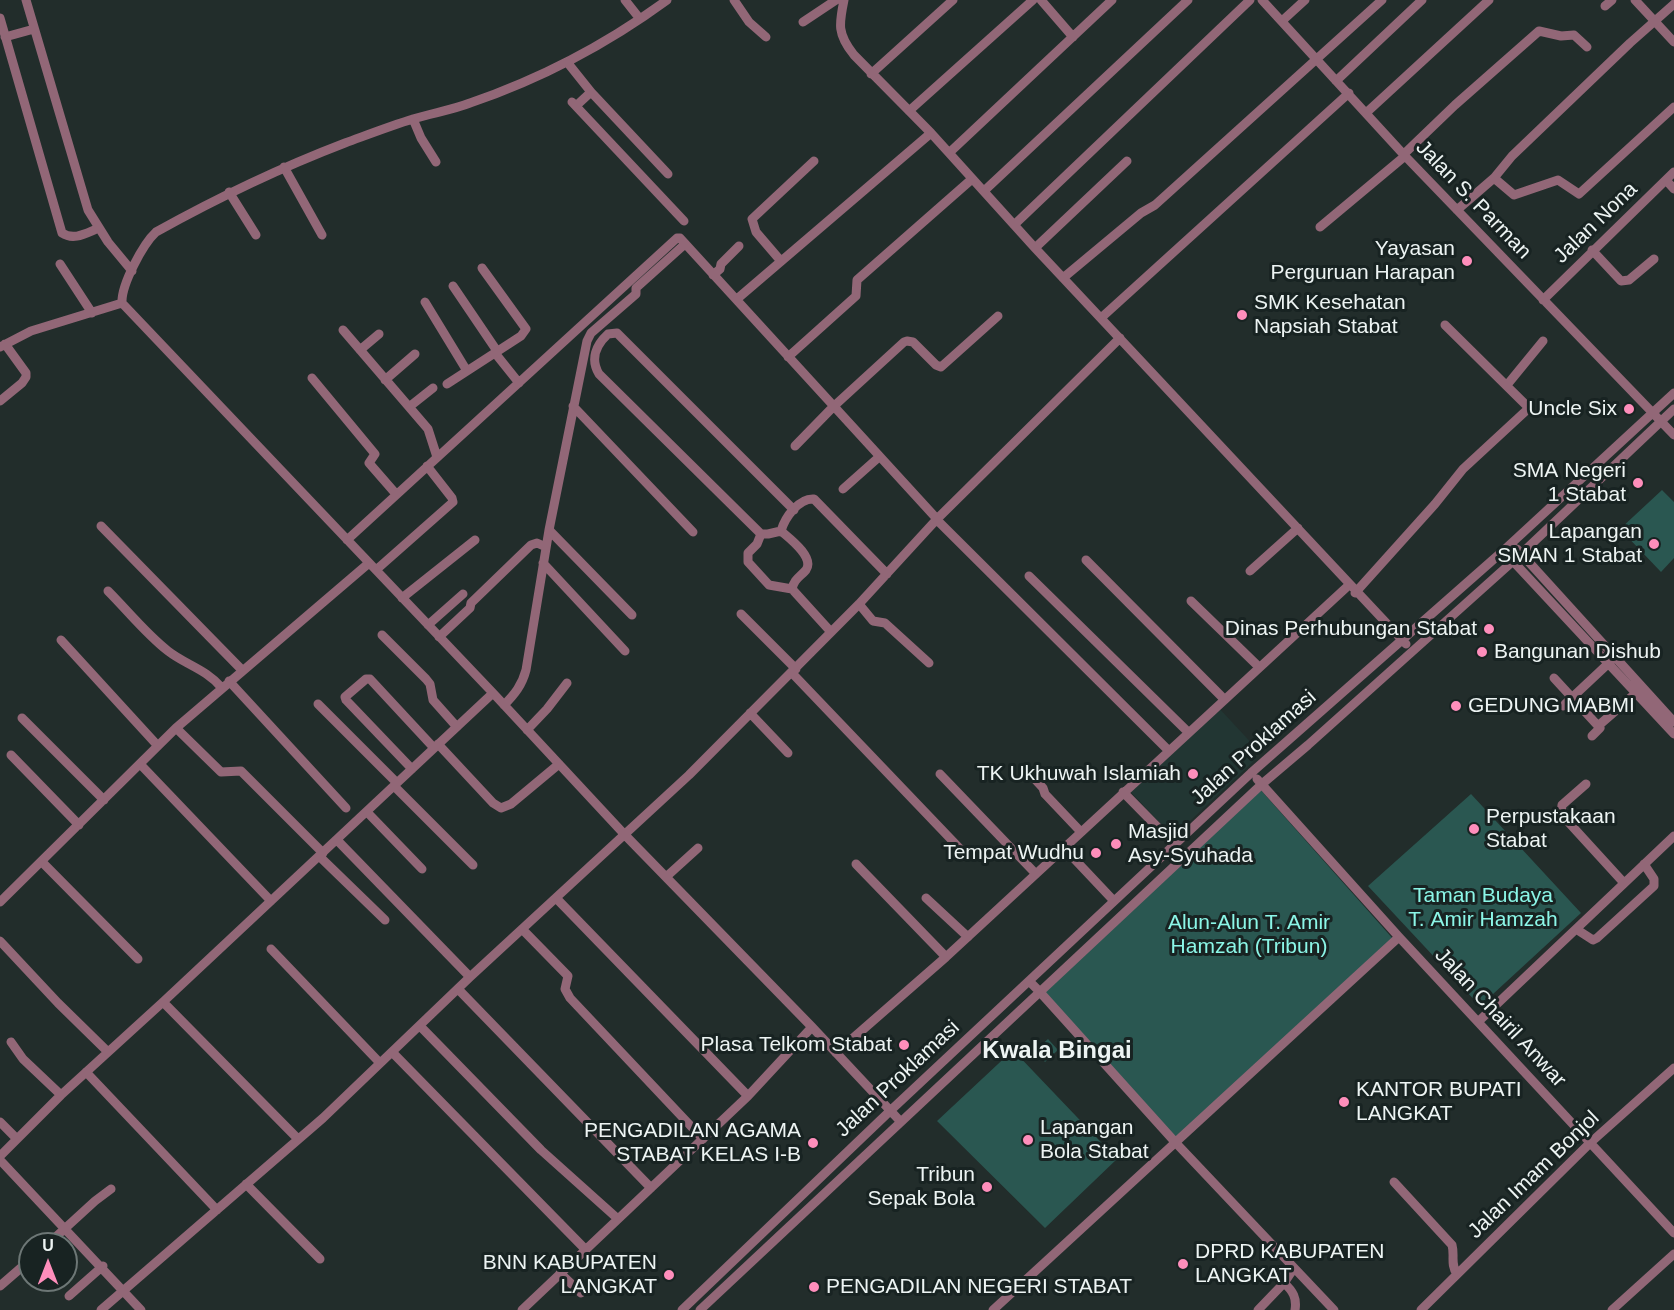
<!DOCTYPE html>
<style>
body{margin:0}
#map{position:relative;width:1674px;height:1310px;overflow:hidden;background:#222d2b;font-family:Arial,sans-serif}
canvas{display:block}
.north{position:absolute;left:18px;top:1232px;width:60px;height:60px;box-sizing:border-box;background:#182322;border:2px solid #6d7776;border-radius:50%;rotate:0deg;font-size:16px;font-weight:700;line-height:24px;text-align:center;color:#edf4f3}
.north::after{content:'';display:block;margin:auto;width:21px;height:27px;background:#fe8ebb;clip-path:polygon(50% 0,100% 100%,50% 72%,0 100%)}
</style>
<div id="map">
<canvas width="1674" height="1310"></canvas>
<div class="north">U</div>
</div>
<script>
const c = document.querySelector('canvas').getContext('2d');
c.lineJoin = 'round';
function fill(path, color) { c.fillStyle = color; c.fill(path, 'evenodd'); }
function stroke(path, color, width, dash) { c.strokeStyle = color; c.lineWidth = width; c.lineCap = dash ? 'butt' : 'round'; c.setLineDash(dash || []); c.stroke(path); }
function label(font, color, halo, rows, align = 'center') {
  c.font = font + ' Arial,sans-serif'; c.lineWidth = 6; c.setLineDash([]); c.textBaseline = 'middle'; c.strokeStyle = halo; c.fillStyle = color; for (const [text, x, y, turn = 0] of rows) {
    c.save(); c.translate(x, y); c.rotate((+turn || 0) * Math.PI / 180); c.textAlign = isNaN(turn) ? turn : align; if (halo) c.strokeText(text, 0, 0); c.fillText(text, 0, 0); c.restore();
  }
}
fill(new Path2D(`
 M1218,707L1257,749L1252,754L1256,759L1173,837L1129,790Z`), '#223633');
fill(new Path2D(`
 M1662,490L1674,502V558L1661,572L1620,529Z
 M1259,788L1394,940L1175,1140L1042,991Z
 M1471,794L1581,913L1480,1006L1368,886Z
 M1048,1039L1058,1050L1045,1062L1035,1051Z
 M1013,1050L1117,1159L1045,1228L937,1121Z`), '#2a5751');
stroke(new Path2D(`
 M26,0L88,210L108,242L132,271
 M625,0L640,19
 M667,0C607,44 540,79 470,103C452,110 432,113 413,119C390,126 367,135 345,143C277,169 219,197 156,232C143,244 121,285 122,303L493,693L625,835L812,1027L901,1122
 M734,0L749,22L766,37
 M844,0C839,24 837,34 854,55L931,133L1035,248L1406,644
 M1041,0L1073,37
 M1262,0L1405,156L1674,435
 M1635,0L1674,42
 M1605,6L1612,0
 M0,18L62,233C74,241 86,233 99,228
 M1282,21L1305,0
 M803,22L836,0
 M5,37L34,29
 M567,62L591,92L577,105
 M871,74L953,0
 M1336,81L1422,0
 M591,92L668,174
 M572,102L684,221
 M909,111L1033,0
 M1366,113L1489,0
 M413,119L421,138L436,162
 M949,153L1112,0
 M1404,154L1455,105L1539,31L1561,36L1574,35L1587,47
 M284,167L322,235
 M1494,178L1514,195L1558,180L1579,194L1674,107
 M1666,180L1674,189
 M984,191L1188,0
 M229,192L256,235
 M1457,210L1494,178L1512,156L1630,43L1674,4
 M1014,225L1250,0
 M1320,227L1405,156
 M1035,248L1127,161
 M1592,250L1621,281L1629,280L1654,259
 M780,260L756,232L752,219L814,161
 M60,264L92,313
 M713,275L720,269L721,264L739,246
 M1063,278L1141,213L1155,205L1382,0
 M453,286L497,351
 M737,299L931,133
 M1543,300L1674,172
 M425,302L467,371
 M1101,318L1349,93
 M343,330L428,429L437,457
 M0,347L31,331L122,303
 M360,350L379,334
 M495,353L519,383
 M788,357L856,296L857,280L972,179
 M312,378L375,454L369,463L396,494
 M385,380L415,354
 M447,384L521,336L526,329L482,268
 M1507,385L1543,341
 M0,401L22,383L26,377V373L5,344
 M573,406L693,532
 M409,407L433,388
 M795,446L833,407L904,342L907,341L913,342L936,365L941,367L998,316
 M843,489L879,457
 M937,520L1168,750
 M101,526L242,670
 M549,530L632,615
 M781,531C789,538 815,557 806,570C800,577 794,579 792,589
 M761,534L599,374C590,359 596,345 608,334L617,333L794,510
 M347,540L677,238H680L937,519
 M1517,549L1674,722
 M1510,558L1674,734
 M1086,560L1224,699
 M543,563L625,651
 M376,570L453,502L452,498L427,466
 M1250,571L1298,528
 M1029,576L1188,732
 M108,591C128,611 146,634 168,651C186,665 206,669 222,688
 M1355,593L1435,504L1463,469L1529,408L1445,325
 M402,598L475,540
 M1191,601L1259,667
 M859,604L873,621L885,623L929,663
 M741,614L796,669
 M428,625L463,594
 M831,632L792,589L769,585L748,562V553L757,544L761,534H768L781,531C785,517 799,498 814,499L887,574
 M382,635L426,679L430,684L433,700L457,727
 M439,637L470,608L471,603L531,545L537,543L546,547
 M61,640L158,746
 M792,673L966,855
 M1554,678L1600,728L1592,736
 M229,681L346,808
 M318,704L397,783
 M504,705C515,694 522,685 526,670L549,530L587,341L591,333L636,294V288L685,244
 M1563,706L1611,661
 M750,713L788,753
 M22,718L104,800
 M1598,726L1636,693
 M176,728L221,772L241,771L323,853
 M527,730L547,709L567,683
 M438,744L493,803L501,808L511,804L559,764
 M11,755L79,825
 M140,764L271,901
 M412,769L346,700L345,697L366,679H370L434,748
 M940,774L1036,874
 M1032,776L1043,788L1045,794L1081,832
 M1257,779L1399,937L1674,1233
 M1586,784L1562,805L1561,814L1624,883
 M394,786L473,865
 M1123,792L1175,845
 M367,812L422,869
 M337,840L470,977
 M1064,848L1114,901
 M319,856L385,920
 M42,862L138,959
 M856,864L946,957
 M666,877L698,848
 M556,898L748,1096
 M926,898L968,937
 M0,902L176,728L369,563
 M522,929L568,976L565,989L570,998L703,1139
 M1576,929L1593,940L1597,938L1654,886V879L1644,864
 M0,941L58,1003L108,1052
 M271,949L380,1063
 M1029,981L1039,991L1175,1142L1334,1310
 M458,989L651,1188
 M163,1002L298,1139
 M1479,1021L1674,836
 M420,1026L541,1150L618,1219
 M11,1042L23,1059L61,1095
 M392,1052L586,1250
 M836,1053L946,957L1349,585
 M86,1072L217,1210
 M0,1122L16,1138
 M0,1156L61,1095L163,1002L493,693
 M0,1160L141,1310
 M1394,1182L1452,1245C1455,1256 1450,1264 1457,1274
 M246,1184L320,1259
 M48,1244L95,1201L111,1189
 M560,1273L581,1293
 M1284,1283C1293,1291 1297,1298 1295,1310
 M0,1286L30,1260
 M69,1296L103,1266
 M101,1310L323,1118L470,977L689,775L859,604L937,519L1120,338
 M522,1310L748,1096L812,1027
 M682,1310L890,1111L1251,773L1503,551L1674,393
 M700,1310L1262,784L1308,745L1521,554L1674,409
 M993,1310L1399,937
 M1258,1310L1284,1283L1294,1268
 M1421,1310L1590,1143L1674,1068
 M1612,1310L1674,1254`), '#926777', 9);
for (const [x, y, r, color] of [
 [1467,261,6,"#fe8ebb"],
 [1242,315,6,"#fe8ebb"],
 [1629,409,6,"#fe8ebb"],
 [1638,483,6,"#fe8ebb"],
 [1654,544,6,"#fe8ebb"],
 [1489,629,6,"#fe8ebb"],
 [1482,652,6,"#fe8ebb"],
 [1456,706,6,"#fe8ebb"],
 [1193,774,6,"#fe8ebb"],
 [1474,829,6,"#fe8ebb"],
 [1116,844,6,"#fe8ebb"],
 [1096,853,6,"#fe8ebb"],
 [904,1045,6,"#fe8ebb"],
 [1344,1102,6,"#fe8ebb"],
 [1028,1140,6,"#fe8ebb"],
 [813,1143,6,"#fe8ebb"],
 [987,1187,6,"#fe8ebb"],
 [1183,1264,6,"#fe8ebb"],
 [669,1275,6,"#fe8ebb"],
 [814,1287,6,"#fe8ebb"]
]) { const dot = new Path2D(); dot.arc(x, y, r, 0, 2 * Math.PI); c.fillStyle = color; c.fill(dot); stroke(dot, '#182322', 2); }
label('21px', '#edf4f3', '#182322', [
 ["Jalan S. Parman",1473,200,46],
 ["Jalan Nona",1596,223,-44],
 ["Jalan Proklamasi",1254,748,-42],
 ["Jalan Chairil Anwar",1500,1018,47],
 ["Jalan Proklamasi",898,1079,-43],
 ["Jalan Imam Bonjol",1534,1175,-44]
]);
label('21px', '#edf4f3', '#182322', [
 ["Yayasan",1455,249],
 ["Perguruan Harapan",1455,273],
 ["SMK Kesehatan",1254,303,"left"],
 ["Napsiah Stabat",1254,327,"left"],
 ["Uncle Six",1617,409],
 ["SMA Negeri",1626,471],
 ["1 Stabat",1626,495],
 ["Lapangan",1642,532],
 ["SMAN 1 Stabat",1642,556],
 ["Dinas Perhubungan Stabat",1477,629],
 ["Bangunan Dishub",1494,652,"left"],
 ["GEDUNG MABMI",1468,706,"left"],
 ["TK Ukhuwah Islamiah",1181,774],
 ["Perpustakaan",1486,817,"left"],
 ["Stabat",1486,841,"left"],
 ["Masjid",1128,832,"left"],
 ["Asy-Syuhada",1128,856,"left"],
 ["Tempat Wudhu",1084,853],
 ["Plasa Telkom Stabat",892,1045],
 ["KANTOR BUPATI",1356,1090,"left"],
 ["LANGKAT",1356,1114,"left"],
 ["Lapangan",1040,1128,"left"],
 ["Bola Stabat",1040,1152,"left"],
 ["PENGADILAN AGAMA",801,1131],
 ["STABAT KELAS I-B",801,1155],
 ["Tribun",975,1175],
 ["Sepak Bola",975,1199],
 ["DPRD KABUPATEN",1195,1252,"left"],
 ["LANGKAT",1195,1276,"left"],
 ["BNN KABUPATEN",657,1263],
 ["LANGKAT",657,1287],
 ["PENGADILAN NEGERI STABAT",826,1287,"left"]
], 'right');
label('21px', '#8bf6e7', '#182322', [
 ["Taman Budaya",1483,896],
 ["T. Amir Hamzah",1483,920],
 ["Alun-Alun T. Amir",1249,923],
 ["Hamzah (Tribun)",1249,947]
]);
label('bold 24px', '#edf4f3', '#182322', [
 ["Kwala Bingai",1057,1051]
]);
</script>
